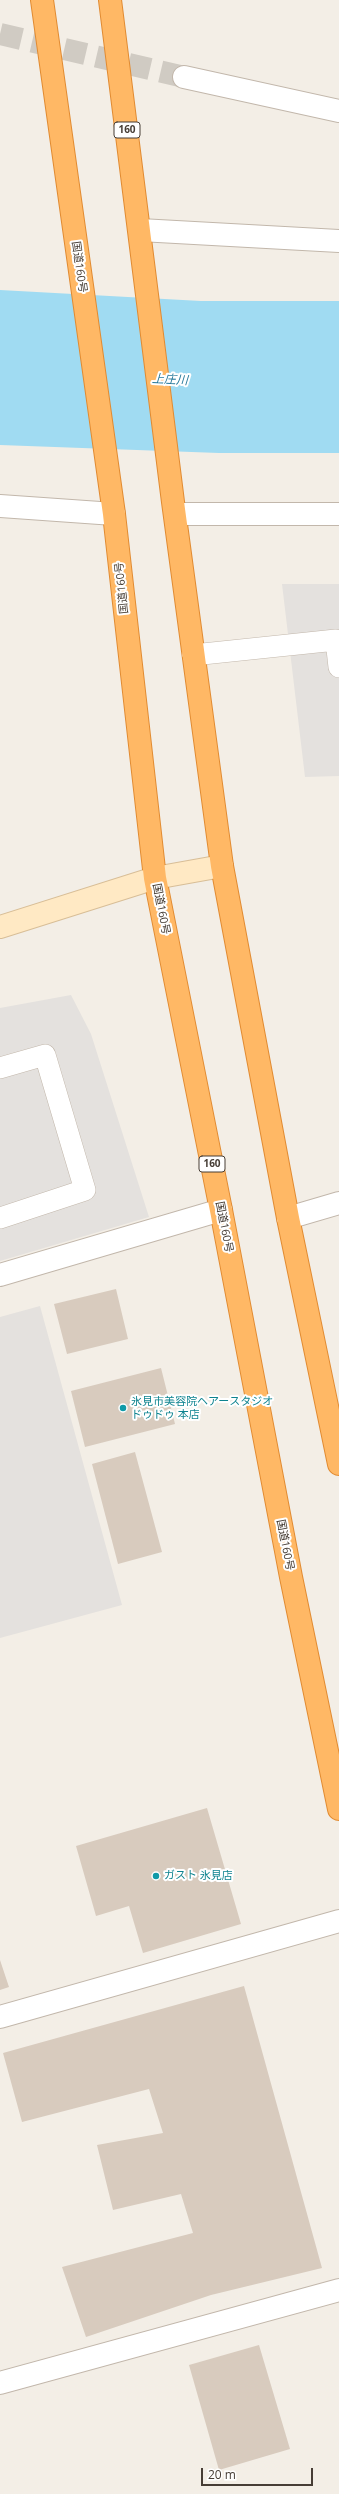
<!DOCTYPE html>
<meta charset="utf-8">
<style>
body{margin:0}
#map{position:relative;width:339px;height:2494px;overflow:hidden;background:#f3eee6;font-family:"Open Sans",sans-serif}
canvas{display:block}
.scale{position:absolute;left:201px;top:2468px;width:112px;height:18px;box-sizing:border-box;border:2px solid #463d35;border-top:0;padding-left:5px;font-size:12px;line-height:14px;white-space:nowrap;color:#463d35;-webkit-text-stroke:3px #fff;paint-order:stroke}
</style>
<div id="map">
<canvas width="339" height="2494"></canvas>
<div class="scale">20 m</div>
</div>
<script>
const c = document.querySelector('canvas').getContext('2d');
c.lineJoin = 'round';
function fill(path, color) { c.fillStyle = color; c.fill(path, 'evenodd'); }
function stroke(path, color, width, dash) { c.strokeStyle = color; c.lineWidth = width; c.lineCap = dash ? 'butt' : 'round'; c.setLineDash(dash || []); c.stroke(path); }
function label(font, color, halo, rows, align = 'center') {
  c.font = font + ' "Open Sans","Noto Sans JP",sans-serif'; c.lineWidth = 4; c.setLineDash([]); c.textBaseline = 'middle'; c.strokeStyle = halo; c.fillStyle = color; for (const [text, x, y, turn = 0] of rows) {
    c.save(); c.translate(x, y); c.rotate((+turn || 0) * Math.PI / 180); c.textAlign = isNaN(turn) ? turn : align; if (halo) c.strokeText(text, 0, 0); c.fillText(text, 0, 0); c.restore();
  }
}
fill(new Path2D(`
 M282,584H339V776L305,777Z
 M71,995L91,1034L149,1217L0,1261V1008Z
 M40,1306L122,1605L0,1638V1317Z`), '#e4e1de');
fill(new Path2D(`
 M0,290L201,301H339V453H219L0,445Z`), '#a0dbf2');
fill(new Path2D(`
 M116,1289L128,1339L67,1354L54,1304Z
 M161,1368L175,1424L85,1447L71,1391Z
 M135,1452L162,1552L118,1564L92,1464Z
 M207,1808L241,1924L143,1953L129,1906L96,1916L76,1846Z
 M0,1960L9,1987L0,1990Z
 M244,1986L322,2268L211,2295L86,2337L62,2267L193,2233L181,2194L113,2210L97,2145L163,2133L149,2089L22,2122L3,2053Z
 M259,2345L290,2449L219,2470L189,2365Z`), '#d8cbbe');
stroke(new Path2D(`
 M0,34L184,77`), '#d0cbc3', 22, [22, 11]);
const lane = new Path2D(`
 M193,655L336,640L339,667
 M0,1068L45,1055L85,1190L0,1218`);
const street = new Path2D(`
 M184,77L339,111
 M140,230L339,241
 M0,506L114,514
 M175,514H339
 M288,1218L339,1203
 M0,1275L221,1210
 M0,2017L339,1921
 M0,2383L339,2290`);
const secondary = new Path2D(`
 M0,927L155,878L222,866`);
const highway = new Path2D(`
 M42,0L114,514L155,878L221,1210L291,1577L339,1809
 M110,0L173,502L222,866L288,1218L339,1464`);
stroke(lane, '#c2b7ab', 22);
stroke(street, '#c2b7ab', 24);
stroke(secondary, '#d8be97', 24);
stroke(highway, '#e18b32', 24);
stroke(lane, '#fff', 21);
stroke(street, '#fff', 22);
stroke(secondary, '#ffe9c4', 22);
stroke(highway, '#ffb865', 22);
for (const [x, y, r, color] of [
 [123,1408,4,"#0f9aa8"],
 [156,1876,4,"#0f9aa8"]
]) { const dot = new Path2D(); dot.arc(x, y, r, 0, 2 * Math.PI); c.fillStyle = color; c.fill(dot); stroke(dot, '#fff', 1.5); }
for (const [x, y, w] of [
 [127,130,26],
 [212,1164,26]
]) { const box = new Path2D(); box.roundRect(x - w / 2, y - 8, w, 16, 3); c.fillStyle = '#fff'; c.fill(box); stroke(box, '#463d35', 1); }
label('bold 10px', '#463d35', null, [
 ["160",127,130],
 ["160",212,1164]
]);
label('11px', '#463d35', '#fff', [
 ["国道160号",79,267,82],
 ["国道160号",122,588,-96],
 ["国道160号",161,909,79],
 ["国道160号",224,1227,79],
 ["国道160号",285,1545,79]
]);
label('11px', '#0d838f', '#fff', [
 ["氷見市美容院ヘアースタジオ",131,1402],
 ["ドゥドゥ 本店",131,1415],
 ["ガスト 氷見店",164,1876]
], 'left');
label('italic 12px', '#287a9c', '#fff', [
 ["上庄川",170,380,3]
]);
</script>
